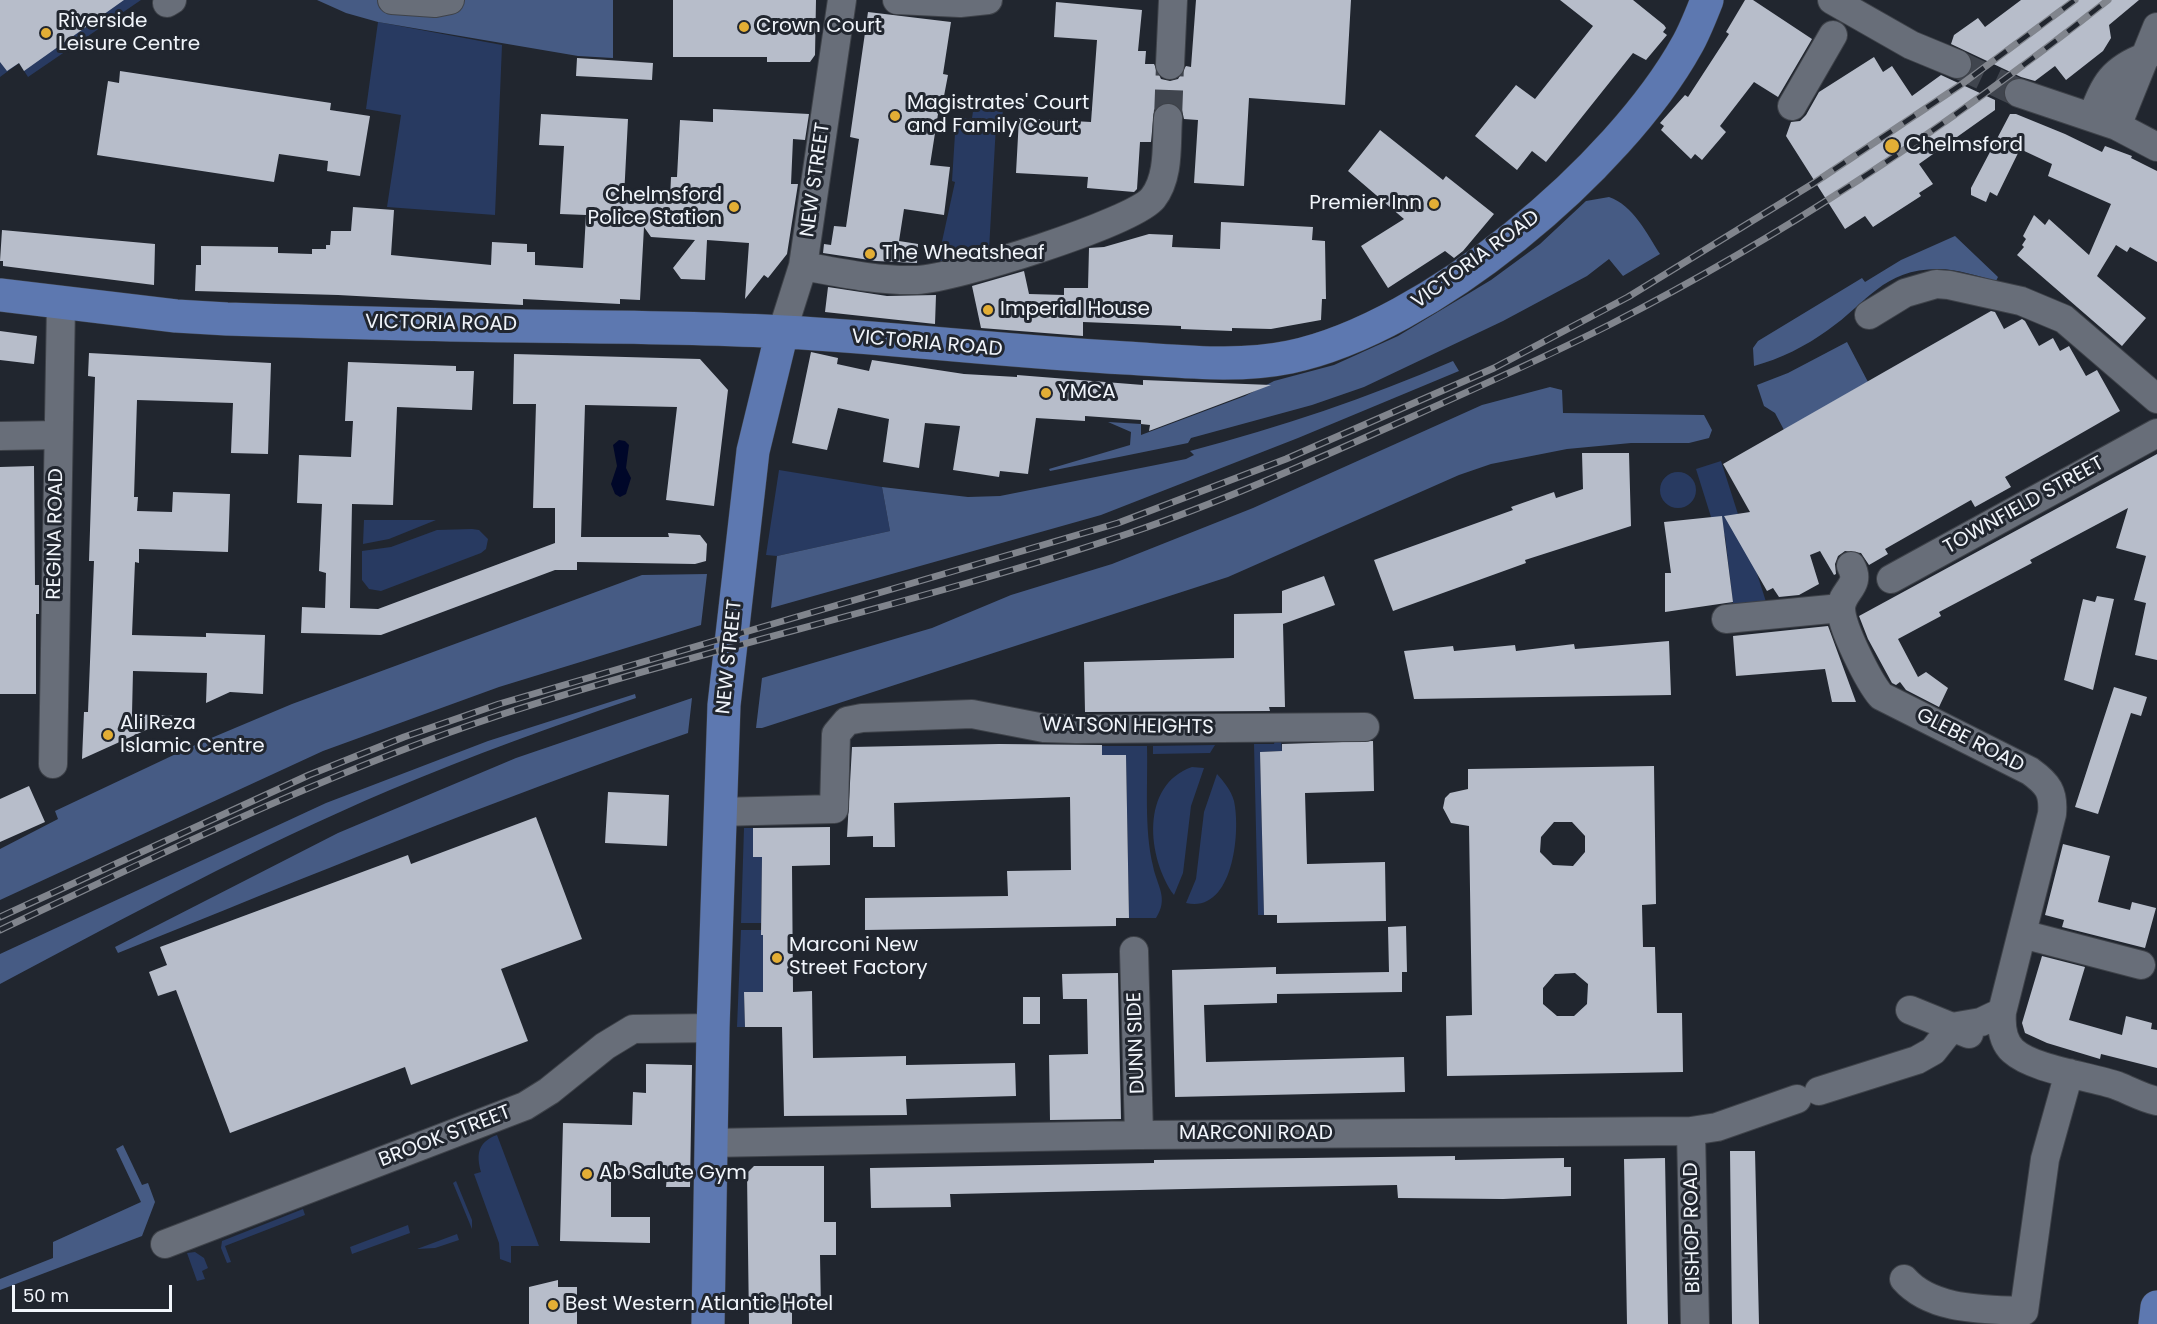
<!DOCTYPE html>
<style>
body{margin:0}
#map{position:relative;width:2157px;height:1324px;overflow:hidden;background:#21262f;font-family:Poppins,sans-serif}
canvas{display:block}
.scale{position:absolute;left:12px;top:1285px;width:160px;height:27px;box-sizing:border-box;border:3px solid #f1f5fb;border-top:0;padding-left:8px;font-size:18px;line-height:21px;white-space:nowrap;color:#f1f5fb;-webkit-text-stroke:4px #21262f;paint-order:stroke}
</style>
<div id="map">
<canvas width="2157" height="1324"></canvas>
<div class="scale">50 m</div>
</div>
<script>
const c = document.querySelector('canvas').getContext('2d');
c.lineJoin = 'round';
function fill(path, color) { c.fillStyle = color; c.fill(path, 'evenodd'); }
function stroke(path, color, width, dash) { c.strokeStyle = color; c.lineWidth = width; c.lineCap = dash ? 'butt' : 'round'; c.setLineDash(dash || []); c.stroke(path); }
function label(font, color, halo, rows, align = 'center') {
  c.font = font + ' Poppins,sans-serif'; c.lineWidth = 6; c.setLineDash([]); c.textBaseline = 'middle'; c.strokeStyle = halo; c.fillStyle = color; for (const [text, x, y, turn = 0] of rows) {
    c.save(); c.translate(x, y); c.rotate((+turn || 0) * Math.PI / 180); c.textAlign = isNaN(turn) ? turn : align; if (halo) c.strokeText(text, 0, 0); c.fillText(text, 0, 0); c.restore();
  }
}
fill(new Path2D(`
 M0,0H141L28,77L19,63L0,77Z
 M378,22L502,45L495,215L387,207L401,115L366,109Z
 M974,105L1003,106L1002,125H996L989,250L936,269L955,182L952,181L956,118H972Z
 M1721,461L1768,608L1726,613V604L1733,603L1725,536L1711,517L1696,469Z
 M779,470L882,487L890,531L777,556L766,555Z
 M1660 490a18 18 0 1 1 36 0a18 18 0 1 1-36 0Z
 M364,520H436L389,539L363,544Z
 M472,529L479,530L488,539L486,549L481,553L381,591L369,589L362,580V551L391,547L437,530Z
 M1275,740H1281L1282,751L1260,752L1264,915H1258L1254,744H1274Z
 M1215,745L1210,753L1153,754V746Z
 M1102,746H1147C1148,785 1144,828 1153,866C1157,886 1169,898 1156,918H1129L1126,755H1102Z
 M1192,767L1204,768L1191,806L1183,873L1174,895C1147,858 1140,785 1192,767Z
 M1217,774C1224,782 1231,790 1234,801C1241,833 1233,914 1186,903L1196,879L1204,812Z
 M744,828H753V857H762L761,923H741Z
 M741,930H761L763,935V992H744L745,1027H737Z
 M497,1135L539,1246H511V1263L500,1259L499,1243L474,1174L481,1172C476,1154 478,1142 497,1135Z
 M456,1181L472,1220V1229L453,1183Z
 M303,1209L305,1215L225,1246L231,1262L227,1263L221,1248L222,1241Z
 M408,1225L410,1233L352,1254L350,1247Z
 M457,1234L459,1240L435,1248L417,1249Z
 M195,1252L204,1258L208,1268L202,1271L205,1279L197,1281L187,1253Z`), '#283a61');
fill(new Path2D(`
 M317,0H613V58L578,56L378,22L346,13Z
 M1609,197C1633,205 1647,234 1660,254L1623,276L1609,259L1587,276L1503,321L1364,387L1312,405L1191,438L1188,443L1050,471L1049,469L1130,445L1131,432L1108,422L1141,424V435L1245,396L1274,381L1334,365L1398,336L1491,280L1540,244L1586,201Z
 M1955,236L1998,277L1996,281C1977,276 1958,269 1938,269C1883,269 1867,303 1828,330C1806,346 1780,359 1754,366L1753,348L1758,341L1862,278L1865,282L1901,260Z
 M1847,342L1868,382L1784,430L1775,413L1764,406L1757,385L1788,373Z
 M1453,361L1459,371L1298,438L1101,515L771,608L777,556L890,531L882,487L968,497L1000,496L1186,459L1194,455L1190,451C1281,427 1367,398 1453,361Z
 M1550,387L1562,390L1563,413L1704,415L1712,430L1709,438L1689,443H1631L1567,449L1491,464L1459,475L1228,577L762,728H756L762,678L932,628L1011,595L1112,564L1253,508L1482,405Z
 M707,574L701,625L499,687L323,751L0,900V849L58,819L55,811L197,744L292,704L642,575Z
 M635,694L636,698C553,726 471,756 390,790C256,847 128,916 0,984V954L326,803L488,741Z
 M692,698L688,733C495,799 307,877 118,953L115,947L338,833L516,758Z
 M123,1145L142,1185L148,1183L155,1202L142,1236L0,1290V1279L53,1258V1242L141,1202L116,1149Z`), '#465b84');
fill(new Path2D(`
 M619,440L625,441L629,445L626,468L631,478L626,494L620,497L615,494L611,484L617,466L613,445Z`), '#000729');
fill(new Path2D(`
 M0,0H124L24,71L19,63L7,71L0,62Z
 M673,0H816L815,55L810,62H767V57H673Z
 M1196,0H1351L1345,105L1249,98L1244,186L1194,183L1198,120L1184,119L1182,110L1169,102L1160,104L1154,110L1151,142H1140L1137,189L1134,192L1087,188L1088,177L1016,173L1019,118L1091,122L1097,40L1054,37L1056,2L1142,10L1138,51H1146L1145,64H1154L1161,79L1170,81L1178,79L1186,66L1191,67Z
 M1560,0H1633L1664,25L1666,28L1663,32L1667,35L1646,60L1633,53L1546,162L1532,151L1517,170L1475,136L1516,85L1535,99L1593,26Z
 M1745,0H1753L1812,39L1778,97L1754,82L1720,126L1726,132L1702,160L1695,154L1691,159L1661,130L1664,126L1660,123L1685,95L1688,97L1729,34L1726,32Z
 M2021,0H2139L2109,25L2111,38L2103,51L2066,80L2055,66L2035,81L2021,77L1951,44L1954,35L1978,18L1985,27Z
 M868,12L951,22L943,74L948,75L944,96L941,95L930,165L950,167L944,215L904,209L899,241L918,244L917,263L876,261L823,253L824,244L831,245L834,226L846,227L859,139L850,137Z
 M1874,57L1883,72L1892,66L1912,96L1941,75L1995,100V110L1919,164L1933,184L1919,193L1921,196L1873,227L1865,216L1845,229L1786,136L1791,122L1800,121L1806,115L1819,92Z
 M577,58L653,63L652,80L576,76Z
 M120,71L331,103L330,110L370,116L360,176L327,171L328,161L279,154L274,182L97,155L108,81L119,83Z
 M713,109L809,114L805,140L793,139L791,184H798L787,254L768,278L764,275L745,299L749,243L707,240L705,280L681,279L673,268L695,240L651,237L644,227L640,300L620,299V304L523,299V305L338,295L195,291L196,265H201V246L278,247V253L312,254V249H326V245H330L331,231H351L353,207L394,210L391,255L491,265L492,242L527,244V252H535V265L583,268L586,215L560,214L564,146L539,145L541,114L628,119L624,197L670,200L671,177H677L680,120L713,122Z
 M2010,114H2016L2065,134L2102,152L2105,146L2132,156L2131,158L2157,171V262L2130,247L2127,252L2116,245L2097,276L2146,318L2122,346L2017,255L2024,247L2022,245L2026,239L2023,236L2034,215L2045,225L2049,219L2089,255L2111,204L2048,176L2052,164L2020,149L1997,196L1990,192L1986,202L1971,195V188Z
 M1380,130L1443,180L1446,176L1494,214L1463,251L1454,258L1445,251L1388,288L1361,246L1404,219L1348,171Z
 M1221,222L1313,227L1312,240L1325,241L1326,299H1322L1321,320L1271,329L1232,328V331L1181,329V326L1083,322V336L981,328L972,286L1024,271L1029,294L1064,295V288H1088L1089,248L1104,247L1149,234L1173,235L1172,247L1220,249Z
 M2,230L155,244L154,285L3,266V261H0Z
 M828,287L887,296L936,295L935,324L825,312Z
 M1991,311L1995,312L2004,329L2022,319L2025,321L2039,346L2053,338L2060,351L2069,346L2086,376L2097,370L2120,411L2005,477L2011,487L1975,507L1971,500L1885,549L1888,554L1869,565L1861,553L1845,551L1838,556L1835,564L1836,574L1834,575L1820,551L1810,555L1819,584L1799,595L1779,597L1773,588L1767,591L1724,516L1750,512L1723,464Z
 M0,331L37,336L34,364L0,360Z
 M811,352L838,358L837,364L869,371L872,360L964,374L1017,377V375L1143,385V380L1271,385L1149,431L1150,425L1141,424V420L1085,416V421L1036,418L1028,474L1000,471L999,477L953,470L960,426L925,423L919,468L883,462L889,419L838,408L827,450L792,443Z
 M89,353L271,363L268,454L231,453L233,403L137,400L134,497H138L137,511L172,512L173,492L230,494L228,552L139,549V563L135,562L132,635L206,637V633L265,635L263,694L230,692L206,703L207,673L133,671L132,714L177,716L82,759L84,712H88L94,561H89L95,377L88,376Z
 M514,354L700,359L728,390L714,506L666,500L677,407L585,405L581,537H669L668,533L700,535L707,544L706,561L695,564L577,562V570H555L381,635L301,633L302,607L325,608L326,573L319,571L322,504L297,503L299,455L351,457L353,421H345L348,362L456,366V371H474L472,410L397,407L393,505L352,504L350,608L378,609L555,543V508H533L536,404H513Z
 M1582,453H1629L1631,526L1525,560L1526,563L1393,611L1374,560L1513,510L1511,507L1554,492L1556,498L1583,489Z
 M2157,454V660L2135,655L2146,603L2134,600L2146,556L2116,548L2128,508L2030,560L2032,563L1939,612L1941,616L1898,639L1918,677L1926,672L1948,688L1939,707L1906,690L1900,682L1896,685L1892,683L1868,639L1859,616Z
 M34,466L35,585H39V614H36V694H0V467Z
 M1722,516L1733,602L1665,612V573H1671L1664,522Z
 M1324,576L1335,605L1283,624L1285,707H1269L1270,711L1085,712L1084,662L1234,658V614L1282,613V591Z
 M2097,596L2114,599L2093,690L2064,680L2083,599L2095,602Z
 M1828,626L1856,702H1832L1825,669L1736,676L1733,636Z
 M1669,641L1671,695L1414,699L1404,651L1453,646L1454,651L1515,645L1516,651L1574,644L1575,649Z
 M2114,687L2147,697L2141,716L2131,713L2098,814L2075,807Z
 M1373,741L1374,791L1305,793L1307,864L1385,862L1386,921L1277,923V915H1264L1260,752L1282,751V744Z
 M999,744L1102,745V755H1126L1129,918H1116V926L865,930V898L1008,896L1007,871L1071,870L1070,797L894,803L895,847H873V836L847,837L852,747Z
 M1654,766L1656,904L1642,905L1643,947H1655L1657,1013H1682L1683,1072L1447,1076L1446,1016L1472,1015L1469,826L1451,823L1443,808L1445,798L1450,793L1468,789V769ZM1554,822H1572L1585,836V852L1573,866L1553,865L1540,852L1541,837ZM1575,973L1588,984L1587,1004L1574,1016H1557L1543,1004V988L1555,974Z
 M29,786L45,822L0,842V799Z
 M608,792L669,795L667,846L605,843Z
 M536,817L582,939L501,969L528,1041L411,1085L405,1067L230,1133L176,990L158,996L149,972L167,965L160,947L408,855L411,864Z
 M830,827V865L792,866L793,992L812,991L813,1058L906,1056V1065L1015,1063L1016,1096L906,1099L907,1115L784,1116L782,1027H745L744,992H763V935H761L762,857H753V828Z
 M2063,844L2110,856L2098,902L2130,910L2132,902L2156,908L2145,948L2062,927L2064,920L2045,915Z
 M1406,926L1407,972H1402V992L1277,994V1003L1204,1005L1206,1062L1404,1057L1405,1092L1175,1097L1172,970L1276,967V974L1389,972L1388,927Z
 M2042,956L2085,967L2069,1020L2122,1035L2126,1016L2152,1023L2151,1029L2157,1030V1068L2101,1054L2100,1059L2047,1043L2025,1033L2022,1023Z
 M1118,973L1121,1119L1050,1120L1049,1055L1088,1054L1087,999H1063L1062,974Z
 M1023,997H1040V1024H1023Z
 M646,1064L692,1065L690,1187H666L667,1176L611,1175V1217H650V1243L560,1241L563,1123L632,1125L633,1092L646,1093Z
 M1730,1151H1755L1759,1324H1732Z
 M1455,1156V1160L1564,1158V1167H1571V1196L1503,1199L1398,1198L1397,1185L1232,1188L955,1194H950L951,1207L871,1208L870,1168L1154,1163V1160Z
 M1665,1158L1668,1324H1627L1624,1159Z
 M754,1166H824V1222H836V1255H820L821,1310L792,1311V1324H749L747,1173Z
 M558,1280V1287H577V1324H529V1287Z`), '#b7bdca');
stroke(new Path2D(`
 M1957,64L2019,93
 M1168,118L1170,65`), '#40454e', 28, [28, 14]);
const minor = new Path2D(`
 M392,0L435,3L450,0
 M897,0L960,3L988,0
 M1832,0L1911,45L1957,64
 M167,3L172,0
 M1170,65L1173,0
 M2019,93L2117,126L2157,147
 M1792,106L1833,35
 M2092,117C2105,83 2112,69 2147,56
 M2117,126L2157,27
 M803,266C841,273 879,281 917,280C953,279 1133,223 1153,198C1170,176 1166,143 1168,118
 M1869,315L1905,293L1936,284L1949,285L2021,301L2064,319L2157,399
 M782,332L803,266L842,0
 M0,436L57,435
 M1851,566C1862,586 1842,590 1841,608C1841,627 1869,682 1881,696L2030,771C2048,784 2054,792 2052,814L2002,1012C2001,1025 2002,1041 2013,1051C2034,1070 2090,1076 2118,1086C2131,1091 2143,1098 2157,1101
 M1891,579L2157,433
 M1726,619L1841,608
 M53,764L61,304
 M719,812L834,809L836,734L847,721L862,718L972,714L1044,728L1076,729L1365,727
 M2022,934L2141,965
 M1134,951L1139,1135
 M1910,1010L1969,1034
 M1819,1091L1917,1060L1933,1051L1952,1027L1981,1022L2002,1012
 M1691,1131L1695,1324
 M710,1143L1139,1135L1691,1131L1717,1127L1797,1099
 M165,1244L525,1106L549,1091L605,1046L633,1029L713,1028
 M1904,1279C1932,1311 1985,1309 2024,1311L2045,1159L2069,1073`);
const major = new Path2D(`
 M0,295L176,316L227,319C325,322 423,325 522,326C609,327 697,327 784,332C898,338 1012,352 1126,358C1180,361 1237,368 1290,357C1429,328 1619,168 1687,45C1695,31 1701,15 1707,0
 M708,1324L713,1028L724,705L753,451L782,332
 M2155,1324L2157,1307`);
stroke(minor, '#3e4249', 30);
stroke(major, '#3e4249', 34);
stroke(minor, '#686e79', 28);
stroke(major, '#5d78b0', 33);
const rail = new Path2D(`
 M0,917L309,775L404,737L499,704L1118,523L1286,459L1494,368L1628,297L1814,183L1962,84L2075,0
 M0,930C165,852 330,771 503,714C710,647 924,602 1130,533C1218,503 1304,465 1389,427C1463,394 1538,361 1611,324C1787,234 1953,123 2108,0`);
stroke(rail, '#81858d', 7);
stroke(rail, '#21262f', 4.5, [14]);
for (const [x, y, r, color] of [
 [744,27,6,"#e3ae35"],
 [46,33,6,"#e3ae35"],
 [895,116,6,"#e3ae35"],
 [1892,146,8,"#e3ae35"],
 [1434,204,6,"#e3ae35"],
 [734,207,6,"#e3ae35"],
 [870,254,6,"#e3ae35"],
 [988,310,6,"#e3ae35"],
 [1046,393,6,"#e3ae35"],
 [108,735,6,"#e3ae35"],
 [777,958,6,"#e3ae35"],
 [587,1174,6,"#e3ae35"],
 [553,1305,6,"#e3ae35"]
]) { const dot = new Path2D(); dot.arc(x, y, r, 0, 2 * Math.PI); c.fillStyle = color; c.fill(dot); stroke(dot, '#21262f', 2); }
label('20px', '#f1f5fb', '#21262f', [
 ["Riverside",58,22],
 ["Leisure Centre",58,45],
 ["Crown Court",756,27],
 ["Magistrates' Court",907,104],
 ["and Family Court",907,127],
 ["Chelmsford",1906,146],
 ["Chelmsford",722,196,"right"],
 ["Police Station",722,219,"right"],
 ["Premier Inn",1422,204,"right"],
 ["The Wheatsheaf",882,254],
 ["Imperial House",1000,310],
 ["YMCA",1058,393],
 ["Ali Reza",120,724],
 ["Islamic Centre",120,747],
 ["Marconi New",789,946],
 ["Street Factory",789,969],
 ["Ab Salute Gym",599,1174],
 ["Best Western Atlantic Hotel",565,1305]
], 'left');
label('20px', '#f1f5fb', '#21262f', [
 ["NEW STREET",816,180,-82],
 ["VICTORIA ROAD",1476,260,-36],
 ["VICTORIA ROAD",441,324,1],
 ["VICTORIA ROAD",927,344,5],
 ["TOWNFIELD STREET",2024,506,-29],
 ["REGINA ROAD",56,534,-89],
 ["NEW STREET",730,657,-84],
 ["WATSON HEIGHTS",1128,727,1],
 ["GLEBE ROAD",1970,741,27],
 ["DUNN SIDE",1137,1043,-92],
 ["MARCONI ROAD",1256,1134],
 ["BROOK STREET",445,1137,-21],
 ["BISHOP ROAD",1693,1228,-91]
]);
</script>
